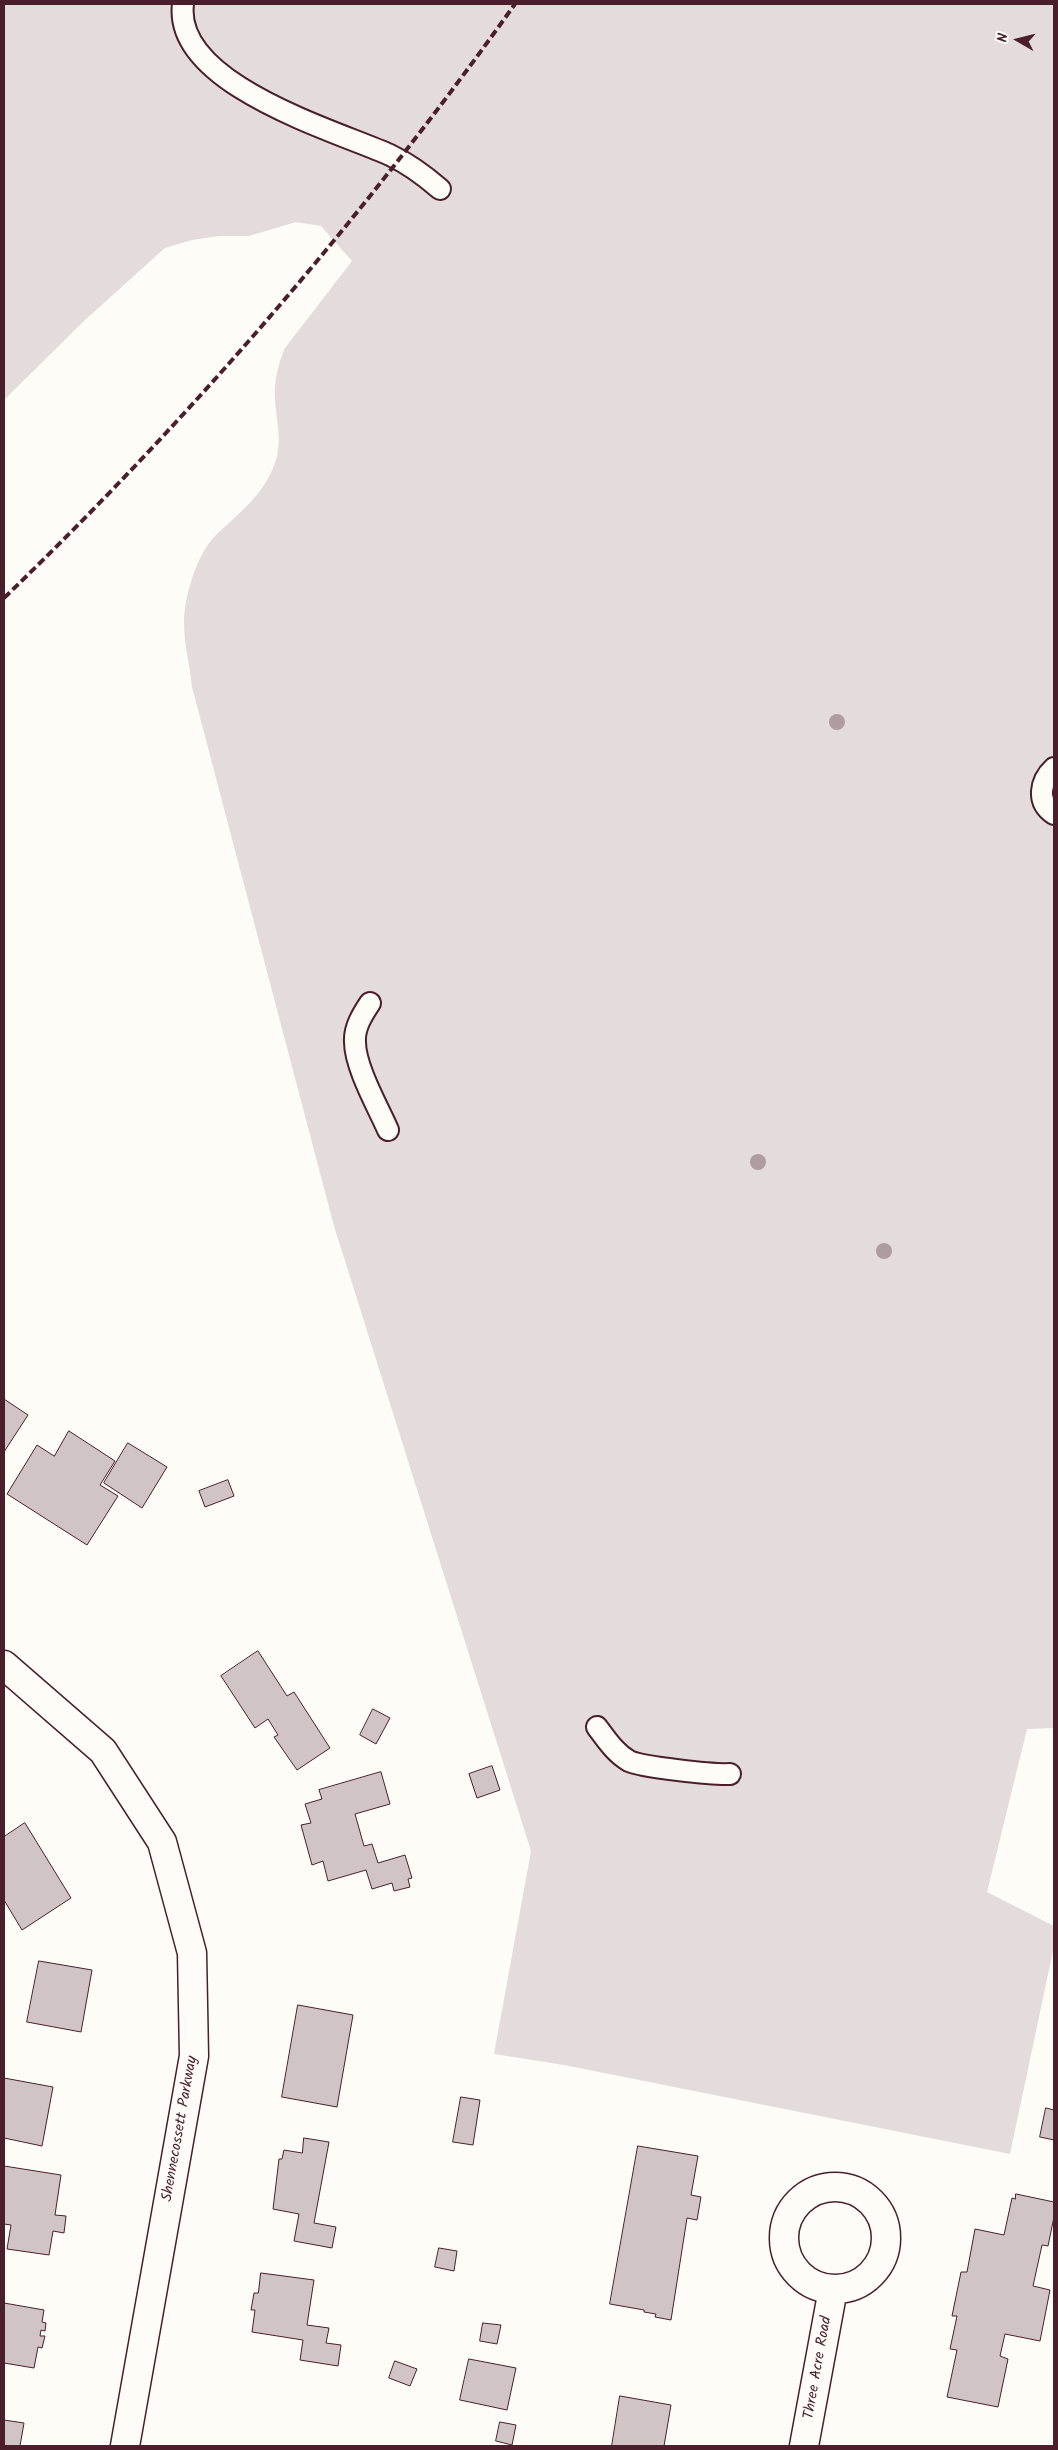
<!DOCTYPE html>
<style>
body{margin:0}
#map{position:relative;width:1058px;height:2450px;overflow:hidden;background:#fdfcf7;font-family:Kalam,sans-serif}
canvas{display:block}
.frame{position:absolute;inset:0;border:5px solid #4a1f2b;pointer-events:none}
.north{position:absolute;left:993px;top:15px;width:50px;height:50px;-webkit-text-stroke:4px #fdfcf7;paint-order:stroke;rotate:278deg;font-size:14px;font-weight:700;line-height:20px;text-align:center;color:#4a1f2b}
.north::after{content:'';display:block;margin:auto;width:18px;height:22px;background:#4a1f2b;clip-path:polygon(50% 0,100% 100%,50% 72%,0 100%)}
</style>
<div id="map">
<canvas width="1058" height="2450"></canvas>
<div class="frame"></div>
<div class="north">N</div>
</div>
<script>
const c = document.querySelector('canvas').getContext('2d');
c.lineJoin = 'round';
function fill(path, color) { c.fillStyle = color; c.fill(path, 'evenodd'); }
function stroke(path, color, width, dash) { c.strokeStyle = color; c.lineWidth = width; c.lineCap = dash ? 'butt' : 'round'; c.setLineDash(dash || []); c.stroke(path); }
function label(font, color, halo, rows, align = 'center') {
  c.font = font + ' Kalam,sans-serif'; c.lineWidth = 4; c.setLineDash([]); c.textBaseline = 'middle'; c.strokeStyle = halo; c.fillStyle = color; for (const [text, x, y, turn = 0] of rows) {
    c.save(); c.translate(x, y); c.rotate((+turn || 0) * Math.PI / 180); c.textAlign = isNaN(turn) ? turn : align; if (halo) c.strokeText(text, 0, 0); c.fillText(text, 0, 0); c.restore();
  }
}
fill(new Path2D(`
 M4,4H1054V1728L1027,1729L987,1892L1054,1926V1946L1010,2154L564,2065L494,2054L531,1851L334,1226L192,687C190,666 184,644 184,623C184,597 197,553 216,535C240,512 263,496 275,463C283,441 276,421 275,399C274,381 278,364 285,348L352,261L321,226L296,222L249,236H219L192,240L165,248L85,320L4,400Z`), '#e3dcda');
const building = new Path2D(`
 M4,1399L28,1415L4,1452Z
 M69,1431L115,1461L100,1485L118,1496L87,1545L7,1494L37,1445L54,1456Z
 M128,1443L167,1467L142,1508L104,1483Z
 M228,1480L234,1496L205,1507L199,1491Z
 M258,1651L287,1696L294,1692L330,1748L297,1770L274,1737L278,1735L268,1719L255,1728L221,1676Z
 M373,1709L390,1718L376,1744L360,1735Z
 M492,1766L500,1790L477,1798L469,1774Z
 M381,1772L390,1804L355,1814L364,1846L372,1844L378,1863L405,1855L412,1878L408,1879L410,1887L394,1891L392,1883L372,1889L366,1870L328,1881L323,1861L312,1865L301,1825L311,1823L305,1804L322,1799L319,1790Z
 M25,1823L71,1898L22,1930L4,1900V1837Z
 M39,1961L92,1970L81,2032L27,2022Z
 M298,2005L353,2015L337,2107L282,2097Z
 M4,2078L53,2087L42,2146L4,2138Z
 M461,2097L480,2100L473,2145L453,2142Z
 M1046,2108L1054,2110V2140L1040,2137Z
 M304,2138L329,2142L314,2223L336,2227L332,2248L294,2241L299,2214L273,2209L279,2159H282L284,2150L302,2153Z
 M638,2146L698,2156L691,2195L701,2197L697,2220L687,2218L671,2320L655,2317L656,2314L644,2312V2310L610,2304Z
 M4,2166L61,2175L55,2215L66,2216L64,2233L53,2231L49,2255L7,2249L11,2225L4,2224Z
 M1016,2194L1054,2202V2217L1048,2246L1042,2245L1033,2286L1050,2290L1040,2341L1005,2334L1000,2356L1008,2359L998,2407L947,2397L957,2350L950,2349L957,2316H952L961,2272H967L975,2229L1004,2235L1012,2198L1015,2199Z
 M439,2248L457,2251L454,2271L435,2267Z
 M261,2273L314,2280L307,2325L329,2328L326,2343L341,2345L338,2366L300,2360L303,2340L252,2332L255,2310H251L254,2293H258Z
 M4,2303L44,2310L42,2322L46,2323L45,2331L41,2330L40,2336H45L42,2348L38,2347L34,2368L4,2363Z
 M483,2323L501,2325L497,2344L480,2341Z
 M469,2359L516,2368L507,2410L460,2400Z
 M395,2361L417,2369L410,2386L389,2378Z
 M620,2396L671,2405L664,2446H612Z
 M4,2420L24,2423L20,2446H4Z
 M500,2422L516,2425L512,2445L496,2441Z`);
fill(building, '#d0c5c4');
stroke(building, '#4a1f2b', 1);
const service = new Path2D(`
 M183,4C173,84 334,130 390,155C409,164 425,176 440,189
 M1054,768C1040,781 1036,802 1054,814
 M370,1003C362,1015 354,1028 355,1042C355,1067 378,1107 388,1130
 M597,1727C606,1739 615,1753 629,1761C641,1767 714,1775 730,1774`);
const minor = new Path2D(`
 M4,1665L103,1751L162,1842L192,1953L194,2056L125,2446
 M784 2238a51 51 0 1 1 102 0a51 51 0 1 1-102 0Z
 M804,2446L833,2289`);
stroke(service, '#4a1f2b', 24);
stroke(minor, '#4a1f2b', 31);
stroke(service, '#fdfcf7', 20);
stroke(minor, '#fdfcf7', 28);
stroke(new Path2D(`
 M4,598C192,417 364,216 515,4`), '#4a1f2b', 4, [8, 4]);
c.fillStyle = '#af9c9f';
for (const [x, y] of [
 [837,722],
 [758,1162],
 [884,1251]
]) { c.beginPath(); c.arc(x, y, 8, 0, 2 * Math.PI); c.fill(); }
label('15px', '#4a1f2b', '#fdfcf7', [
 ["Shennecossett Parkway",181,2129,-80],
 ["Three Acre Road",819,2368,-80]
]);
</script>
